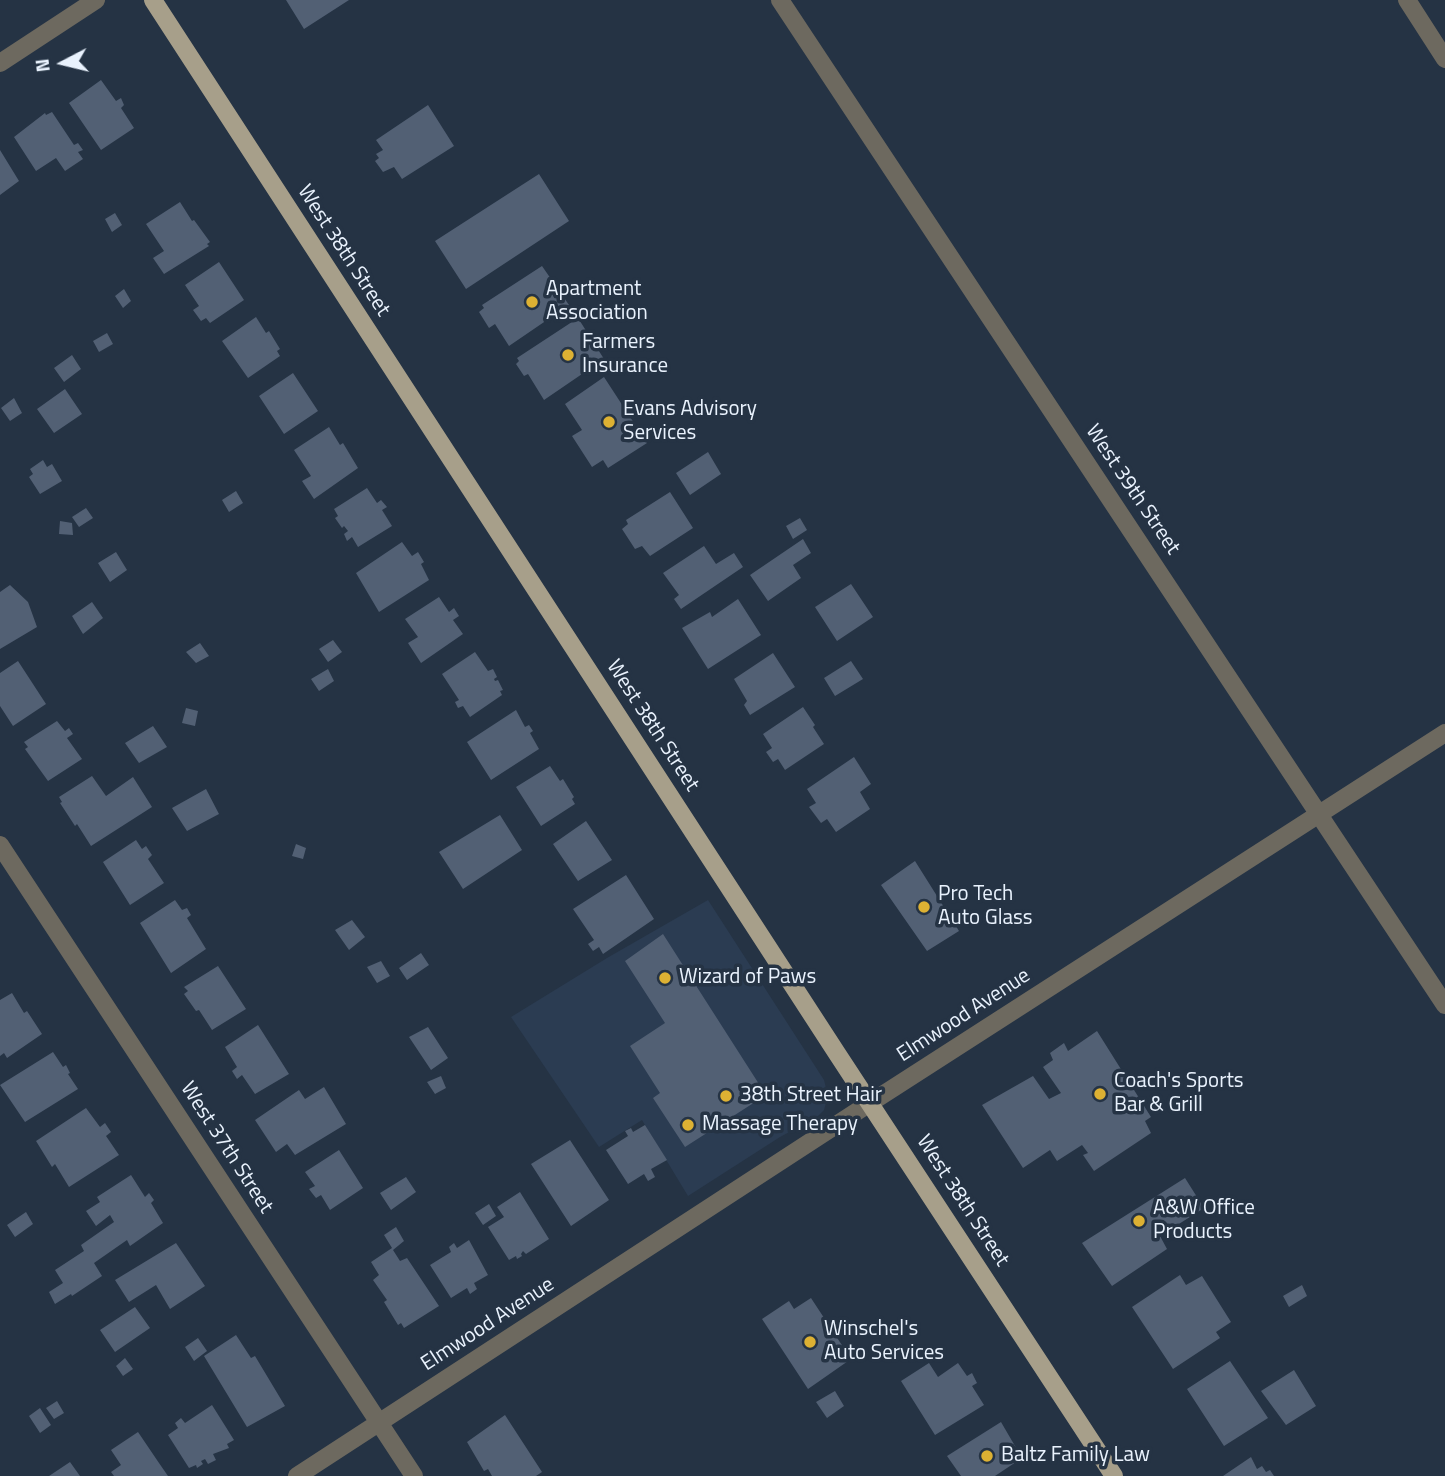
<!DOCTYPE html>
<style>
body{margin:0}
#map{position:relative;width:1445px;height:1476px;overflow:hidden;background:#253344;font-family:"Titillium Web",sans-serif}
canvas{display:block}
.north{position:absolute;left:28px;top:28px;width:70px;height:70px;-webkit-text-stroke:5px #253344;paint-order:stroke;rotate:263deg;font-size:19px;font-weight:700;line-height:28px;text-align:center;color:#e9f2fd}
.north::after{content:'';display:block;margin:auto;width:24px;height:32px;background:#e9f2fd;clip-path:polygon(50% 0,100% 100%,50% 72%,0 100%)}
</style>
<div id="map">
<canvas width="1445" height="1476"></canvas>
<div class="north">N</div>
</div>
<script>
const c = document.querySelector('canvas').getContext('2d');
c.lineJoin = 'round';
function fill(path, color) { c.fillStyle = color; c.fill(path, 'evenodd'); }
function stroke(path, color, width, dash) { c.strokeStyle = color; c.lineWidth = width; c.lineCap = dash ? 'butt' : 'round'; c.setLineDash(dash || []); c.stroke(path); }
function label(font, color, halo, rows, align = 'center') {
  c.font = font + ' "Titillium Web",sans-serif'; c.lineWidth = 7; c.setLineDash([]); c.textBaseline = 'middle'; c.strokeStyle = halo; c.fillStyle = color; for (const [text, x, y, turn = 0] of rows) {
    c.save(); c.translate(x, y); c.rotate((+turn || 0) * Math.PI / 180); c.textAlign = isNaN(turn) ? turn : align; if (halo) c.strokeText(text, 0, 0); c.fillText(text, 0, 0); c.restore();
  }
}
fill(new Path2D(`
 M708,900L824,1080L828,1096L824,1110L817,1117L780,1137L688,1196L642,1120L599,1147L511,1017L607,958Z`), '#2b3c52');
fill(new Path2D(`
 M286,0H349L304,29Z
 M101,80L116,101L121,98L124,105L121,108L134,128L101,150L69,103Z
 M428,105L454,146L402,179L394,167L383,172L375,161L379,158L376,154L383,150L376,140Z
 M52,112L74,145L78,143L83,150L78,152L83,159L65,171L56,158L36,171L14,137L45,113L46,115Z
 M0,150L19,181L0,195Z
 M539,174L569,221L466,289L435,241Z
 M180,202L192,221L194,220L210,242L207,244L209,246L164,274L153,258L164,251L146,224Z
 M115,213L122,225L112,232L105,219Z
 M219,262L244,300L210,323L206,318L201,321L193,310L199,306L185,285Z
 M542,266L569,305L509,346L495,324L489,328L479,312L484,308L482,305Z
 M124,289L131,301L123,308L115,296Z
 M256,317L266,333L269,331L280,349L277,351L280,356L248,378L222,341Z
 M578,318L604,359L544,400L528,374L524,376L516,364L519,361L517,358Z
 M107,333L113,344L99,352L93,341Z
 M72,355L81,369L64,382L54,368Z
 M293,373L318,411L284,434L259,396Z
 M604,377L647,443L608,468L603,460L592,467L572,436L582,430L565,404Z
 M65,389L82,414L54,433L37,409Z
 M14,398L22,413L10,421L1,408Z
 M329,427L340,445L343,443L358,468L314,499L302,481L311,476L294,450Z
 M708,452L721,474L690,495L676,473Z
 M43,460L47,467L52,464L62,481L40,494L29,477L33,474L30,469Z
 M367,488L377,503L381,500L387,507L382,510L392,526L358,547L352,537L347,541L344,534L348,531L344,526L342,528L335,518L338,516L334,509Z
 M236,491L243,503L229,512L222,500Z
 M670,492L693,528L650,556L642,546L635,549L622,529L628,524L626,520Z
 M86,508L93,518L79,527L72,517Z
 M800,518L807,530L793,539L786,526Z
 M60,521L72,523L73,535L59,534Z
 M803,539L811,553L793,565L801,578L768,601L750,575Z
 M402,542L412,556L418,552L424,562L421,564L429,580L379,612L356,573Z
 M704,546L716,564L734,553L743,567L681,609L674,599L679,595L663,573Z
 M116,552L127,570L110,582L98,563Z
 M851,584L873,617L837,641L815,607Z
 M10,585L28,602L37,627L0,649V592Z
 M439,597L449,612L454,608L459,616L453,620L463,634L421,663L408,643L418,637L405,619Z
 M738,599L761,635L708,669L682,628L710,612L712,617Z
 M92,602L103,618L83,634L72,616Z
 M333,640L342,652L328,662L319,649Z
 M200,643L209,656L196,663L186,652Z
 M475,652L488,671L493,669L497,677L494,679L495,681L498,680L503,690L500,691L502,695L470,717L463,706L458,708L455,702L459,700L442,674Z
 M773,653L795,687L750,715L744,705L747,701L734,679Z
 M18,661L46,704L13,726L0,706V673Z
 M851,661L863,679L835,696L824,678Z
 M328,669L334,681L319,691L311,679Z
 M803,707L815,725L813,727L824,744L785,770L778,759L773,762L766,752L772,748L763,734Z
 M186,708L198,711L195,726L182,723Z
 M516,710L525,727L529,725L533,731L530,733L539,749L491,780L467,742Z
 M57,721L65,731L69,728L73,734L67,738L82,759L48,781L25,749L28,747L24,742Z
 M153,726L167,747L139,763L125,743Z
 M854,757L871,784L860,792L870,809L836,832L827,819L821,823L809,807L816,803L807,789Z
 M550,766L560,781L563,779L574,797L572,799L575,804L541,826L516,787Z
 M92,776L106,796L133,777L152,807L91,846L77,824L75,826L60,803L62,802L59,797Z
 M206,789L219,814L187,831L172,808Z
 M500,815L522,850L463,889L439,852Z
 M586,821L612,860L578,881L553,844Z
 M136,840L142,849L146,846L152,855L148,859L164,883L130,905L103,862Z
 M296,844L306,848L303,859L292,856Z
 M915,861L959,931L927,951L881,885Z
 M626,875L654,919L603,954L599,947L593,951L588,944L594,940L573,909Z
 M175,900L182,910L187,908L191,915L187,918L206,949L171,973L140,923Z
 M352,920L365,937L349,950L335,930Z
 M663,934L766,1095L685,1147L653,1098L660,1093L630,1046L665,1023L625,961Z
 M421,953L429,965L407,980L399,968Z
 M381,961L390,976L377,983L367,967Z
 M218,966L246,1009L212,1030L199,1010L196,1011L184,994L188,991L184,987Z
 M12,993L24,1013L27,1011L42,1034L7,1058L4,1053L0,1056V1000Z
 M258,1025L289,1074L255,1094L242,1075L237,1079L232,1071L237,1067L225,1047Z
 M428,1027L448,1058L431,1070L409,1037Z
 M1097,1031L1151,1117L1145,1121L1151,1133L1094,1171L1083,1155L1088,1153L1082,1145L1057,1161L1050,1150L1023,1168L982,1105L1033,1076L1049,1099L1061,1093L1043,1067L1053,1060L1050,1053L1064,1043L1068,1051Z
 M53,1052L63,1067L66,1065L70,1073L68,1074L78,1089L25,1122L0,1085Z
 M441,1076L446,1088L435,1094L427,1082Z
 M324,1087L346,1124L295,1155L287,1144L276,1152L255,1120L299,1090L305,1099Z
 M86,1108L100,1127L105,1123L111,1132L106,1136L119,1155L69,1187L55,1164L52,1167L36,1141Z
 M645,1125L667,1160L651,1169L655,1177L648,1181L644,1174L628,1184L606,1150L628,1136L625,1131L631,1128L633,1132Z
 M570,1140L609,1200L571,1226L531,1164Z
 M339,1150L363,1188L330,1210L321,1195L316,1198L312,1193L309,1189L315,1186L305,1172Z
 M131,1175L145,1197L149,1193L154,1200L151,1203L163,1223L130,1246L127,1240L94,1263L102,1276L72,1296L71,1294L55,1304L49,1292L63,1283L55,1270L84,1251L81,1245L114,1222L110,1215L96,1226L86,1211L100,1202L97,1197Z
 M406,1177L416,1192L391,1210L380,1193Z
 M1185,1178L1204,1208L1160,1236L1167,1249L1112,1286L1082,1243Z
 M520,1192L549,1239L526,1254L523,1251L521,1254L522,1256L517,1259L516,1256L509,1260L488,1227L504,1217L497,1207Z
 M489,1204L496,1216L483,1225L475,1213Z
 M26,1212L33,1224L15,1237L7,1225Z
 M396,1227L404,1241L393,1250L400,1261L407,1258L439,1306L404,1328L401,1323L398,1325L384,1302L387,1300L373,1280L379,1275L371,1262L392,1248L384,1235Z
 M469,1240L488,1275L474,1283L477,1289L470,1294L467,1288L451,1298L430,1265L451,1252L449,1247L454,1243L457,1248Z
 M176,1243L205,1286L170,1309L156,1285L129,1302L115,1280Z
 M1180,1275L1186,1285L1202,1276L1231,1322L1216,1332L1220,1338L1173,1369L1132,1307Z
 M1302,1285L1307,1296L1289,1307L1283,1296Z
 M811,1298L851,1359L808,1389L762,1319L789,1301L794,1309Z
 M135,1307L150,1328L115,1352L100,1330Z
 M236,1335L251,1358L255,1356L285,1406L247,1427L204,1356Z
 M198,1338L207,1351L194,1361L185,1347Z
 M125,1358L133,1369L123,1376L116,1366Z
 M1230,1361L1268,1418L1224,1446L1187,1389Z
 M929,1363L938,1377L958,1363L967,1376L972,1373L977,1383L972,1386L984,1405L935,1435L901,1381Z
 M1294,1370L1316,1406L1286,1425L1261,1391Z
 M835,1391L844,1406L827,1418L816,1402Z
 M57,1401L64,1413L54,1419L46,1408Z
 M212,1405L234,1440L227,1444L229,1448L213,1454L216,1460L208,1464L205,1459L201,1461L203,1464L197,1468L196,1465L189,1468L168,1435L178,1428L175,1423L181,1418L185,1423Z
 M40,1408L51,1425L40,1433L29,1416Z
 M505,1415L542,1472L536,1476H492L488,1469L484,1471L467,1442Z
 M1001,1422L1022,1458L995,1476H961L947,1456Z
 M138,1432L159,1463L168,1476H114L111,1472L121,1465L111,1450Z
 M1251,1457L1257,1469L1262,1466L1266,1472L1270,1470L1274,1476H1223Z
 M70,1462L80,1476H49Z`), '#526074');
stroke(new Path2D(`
 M780,0L1445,1005
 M1407,0L1445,59
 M0,63L96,0
 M0,845L414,1476
 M297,1476L870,1103L1445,733`), '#6d695f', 18);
stroke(new Path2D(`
 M153,0L838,1055L1114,1476`), '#a79f8a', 18);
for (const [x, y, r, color] of [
 [532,302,7,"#ddb133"],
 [568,355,7,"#ddb133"],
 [609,422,7,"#ddb133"],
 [924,907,7,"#ddb133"],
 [665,978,7,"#ddb133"],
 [1100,1094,7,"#ddb133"],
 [726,1096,7,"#ddb133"],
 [688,1125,7,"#ddb133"],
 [1139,1221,7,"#ddb133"],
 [810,1342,7,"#ddb133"],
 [987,1456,7,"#ddb133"]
]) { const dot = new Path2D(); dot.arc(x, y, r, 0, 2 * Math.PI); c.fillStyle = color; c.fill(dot); stroke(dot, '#253344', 2.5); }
label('21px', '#e9f2fd', '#253344', [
 ["West 38th Street",343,251,57],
 ["West 39th Street",1132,490,56],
 ["West 38th Street",652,726,57],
 ["Elmwood Avenue",964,1016,-33],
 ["West 37th Street",226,1148,57],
 ["West 38th Street",962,1201,57],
 ["Elmwood Avenue",488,1325,-33]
]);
label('21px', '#e9f2fd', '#253344', [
 ["Apartment",546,290],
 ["Association",546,314],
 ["Farmers",582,343],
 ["Insurance",582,367],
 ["Evans Advisory",623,410],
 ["Services",623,434],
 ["Pro Tech",938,895],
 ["Auto Glass",938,919],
 ["Wizard of Paws",679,978],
 ["Coach's Sports",1114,1082],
 ["Bar & Grill",1114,1106],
 ["38th Street Hair",740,1096],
 ["Massage Therapy",702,1125],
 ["A&W Office",1153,1209],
 ["Products",1153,1233],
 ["Winschel's",824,1330],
 ["Auto Services",824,1354],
 ["Baltz Family Law",1001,1456]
], 'left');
</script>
